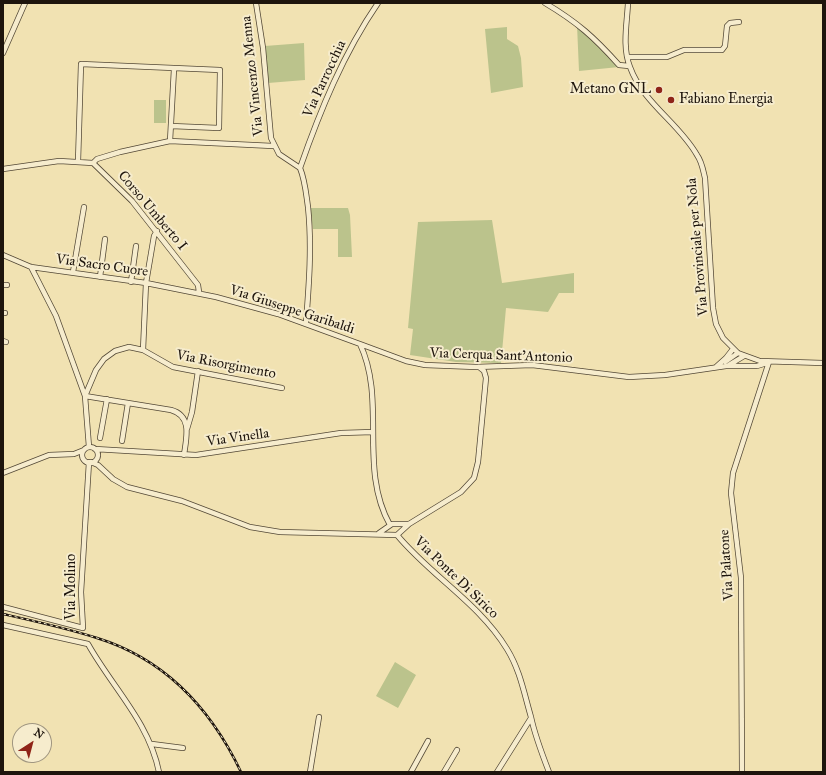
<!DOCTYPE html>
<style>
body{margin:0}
#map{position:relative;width:826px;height:775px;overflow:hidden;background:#f1e2b2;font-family:"IM FELL Great Primer",serif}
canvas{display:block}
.frame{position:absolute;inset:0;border:4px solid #1e150d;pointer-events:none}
.north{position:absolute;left:12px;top:723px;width:40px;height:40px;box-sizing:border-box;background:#f6eccd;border:1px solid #a09680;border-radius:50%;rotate:36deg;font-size:11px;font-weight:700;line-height:16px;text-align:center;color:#1e150d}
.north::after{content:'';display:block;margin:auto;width:14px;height:18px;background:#8f2418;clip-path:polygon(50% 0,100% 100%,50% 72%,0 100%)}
</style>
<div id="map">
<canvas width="826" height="775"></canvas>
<div class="frame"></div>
<div class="north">N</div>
</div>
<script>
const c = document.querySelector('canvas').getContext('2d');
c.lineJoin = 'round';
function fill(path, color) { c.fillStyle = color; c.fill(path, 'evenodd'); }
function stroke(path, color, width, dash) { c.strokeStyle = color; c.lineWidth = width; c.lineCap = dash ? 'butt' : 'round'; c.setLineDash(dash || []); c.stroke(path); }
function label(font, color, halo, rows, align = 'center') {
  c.font = font + ' "IM FELL Great Primer",serif'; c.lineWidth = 4; c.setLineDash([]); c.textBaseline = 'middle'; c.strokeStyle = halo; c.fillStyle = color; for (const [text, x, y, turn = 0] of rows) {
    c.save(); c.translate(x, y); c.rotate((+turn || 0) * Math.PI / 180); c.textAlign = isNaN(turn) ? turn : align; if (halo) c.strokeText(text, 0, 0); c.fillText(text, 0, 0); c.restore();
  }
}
fill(new Path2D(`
 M577,25L581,28L619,67L579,71Z
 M507,27V39L518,46L521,58L523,87L491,93L485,29Z
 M304,43L305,80L268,83L265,46Z
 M154,100H166V123H154Z
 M310,208H348L350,215L352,257H338V229H313Z
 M492,220L502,283L574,273V293H559L548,312L506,308L501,363L456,362L410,355L413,329L408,328L418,222Z
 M395,662L416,675L398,708L376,696Z`), '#bbc38c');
const minor = new Path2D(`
 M256,3L263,48L271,138L279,154L300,168C305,180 306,193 308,207C312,246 309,284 306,323
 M545,3C577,22 594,37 619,65L629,66
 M628,3C627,24 622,47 630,67C643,103 679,123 697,155C702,162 703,170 705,178L713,308L716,324L723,338L738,353L760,361L823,363
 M3,53L25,3
 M628,57H667L684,50H722L725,46L727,26L730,23L739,22
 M170,141L174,69
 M78,162L81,64L220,70L219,128L171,126
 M93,163L97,159L120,152L170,141L273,146
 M300,168C320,111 343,54 378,3
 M3,169L59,161L93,163L132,201L198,285L199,292
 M3,255L31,267L146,283L216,297L278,314L360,344C387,401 358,468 390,525
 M31,267L56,316L85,396L89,447
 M73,272L84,207
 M100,277L105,239
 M131,282L136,246
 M3,285H7
 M3,313H5
 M3,341L6,342
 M360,344L406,361L425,365L476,367L532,365L629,377L665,375L726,366H757L767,363
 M143,350L146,283L154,236L157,231
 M725,362L738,353
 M729,365L744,356
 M716,367L726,358L733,349
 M85,396L96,370L104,359L115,351L129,347L143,350L173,367L282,388
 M85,396L171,410C193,416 186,439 184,455
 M187,429L192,412L198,371
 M100,438L107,399
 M122,441L128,403
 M82 455a8 8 0 1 1 16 0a8 8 0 1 1-16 0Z
 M95,449L196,455L341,433L373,432
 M91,462L98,465L113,479L127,487L182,501L250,527L280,532L397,535
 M3,473L49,455L74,454L84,450
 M379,533L392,524H408
 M397,535C431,576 479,603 507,649C520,670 524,693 531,717C535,736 542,754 549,772
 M397,535L409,524L461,492L474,478L478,462L486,378L484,371L479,367
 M3,607L83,628L81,592L89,462
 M3,625L88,644C112,687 149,722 159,772
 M152,744L183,748
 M310,772L319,717
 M411,772L428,741
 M444,772L457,750
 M497,772L531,718
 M742,772L741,578L731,493L733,473L769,362`);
stroke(minor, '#534836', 6);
stroke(minor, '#f6eccd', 4.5);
const rail = new Path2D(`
 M3,614C34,621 66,628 97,638C165,659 211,709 241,772`);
stroke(rail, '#1e150d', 2.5);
stroke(rail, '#f6eccd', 1, [3]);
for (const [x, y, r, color] of [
 [659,90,4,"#8f2418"],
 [671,100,4,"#8f2418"]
]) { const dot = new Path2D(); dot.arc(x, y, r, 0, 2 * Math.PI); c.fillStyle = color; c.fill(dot); stroke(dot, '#f6eccd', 1.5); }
label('14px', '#1e150d', '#f6eccd', [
 ["Via Vincenzo Menna",253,76,-96],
 ["Via Parrocchia",325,79,-65],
 ["Corso Umberto I",152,211,50],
 ["Via Provinciale per Nola",698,247,-95],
 ["Via Sacro Cuore",102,266,8],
 ["Via Giuseppe Garibaldi",292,310,18],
 ["Via Cerqua Sant'Antonio",501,356,2],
 ["Via Risorgimento",226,365,11],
 ["Via Vinella",238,438,-8],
 ["Via Palatone",727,565,-94],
 ["Via Ponte Di Sirico",456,578,44],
 ["Via Molino",72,587,-90]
]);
label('14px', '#1e150d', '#f6eccd', [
 ["Metano GNL",651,90],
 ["Fabiano Energia",679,100,"left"]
], 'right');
</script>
